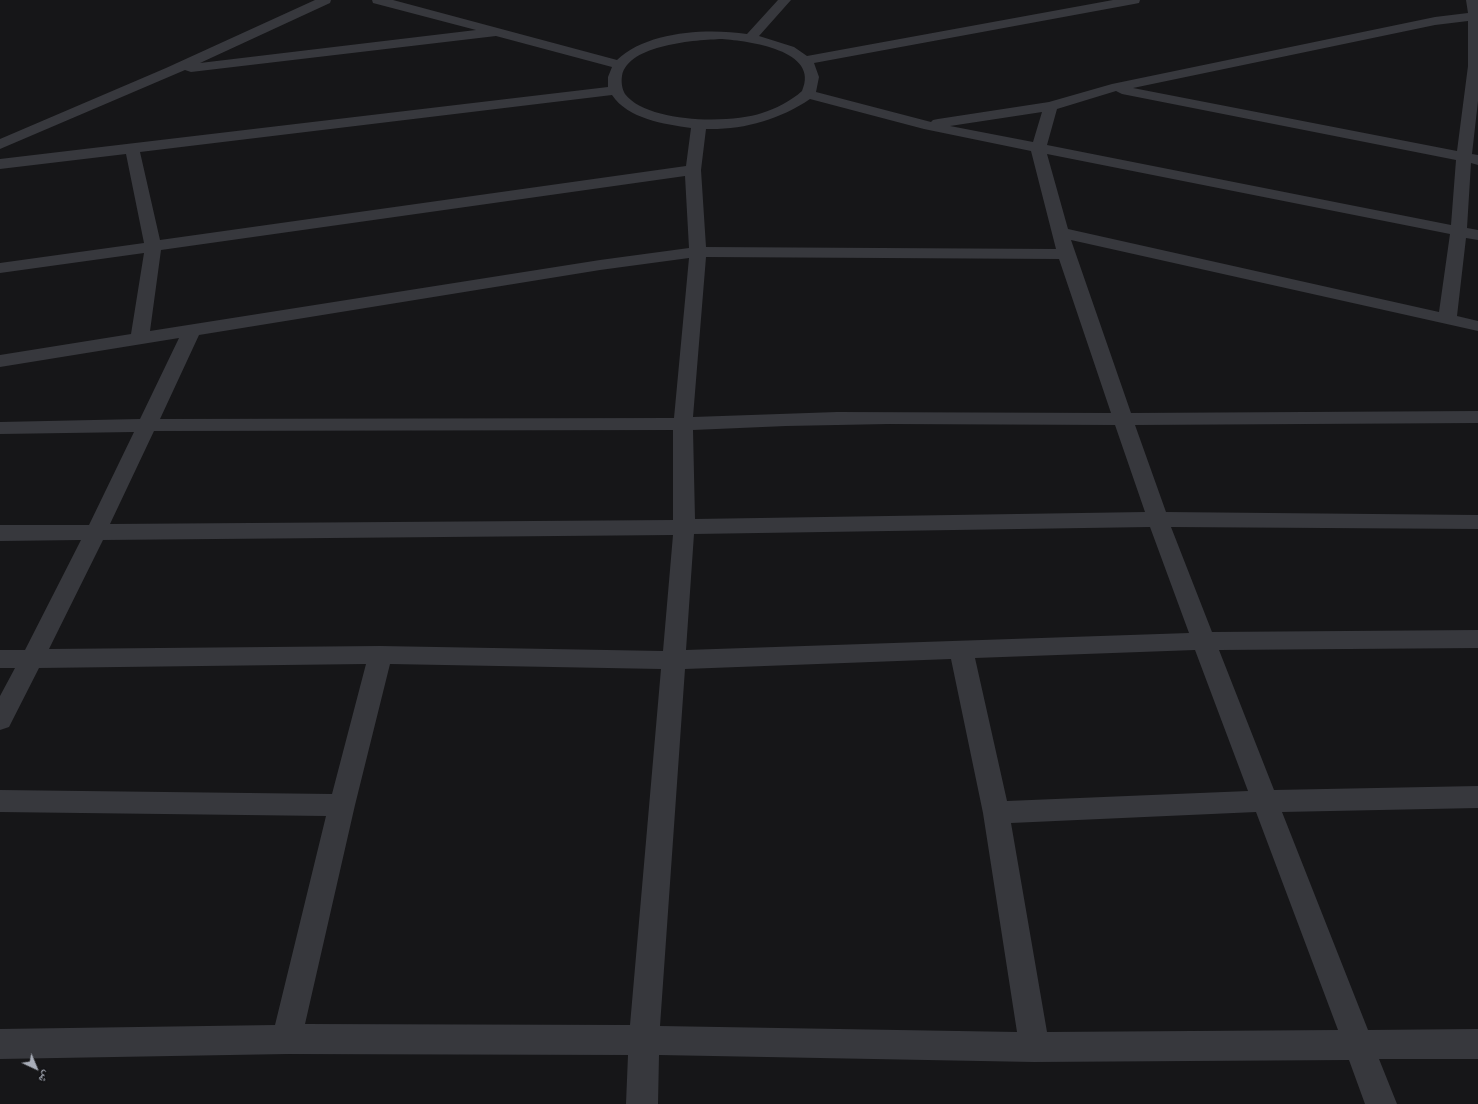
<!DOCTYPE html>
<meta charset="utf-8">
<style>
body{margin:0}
#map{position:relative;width:1478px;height:1104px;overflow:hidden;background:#161618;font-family:Overpass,"Noto Naskh Arabic",sans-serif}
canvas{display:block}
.north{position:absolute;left:16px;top:1048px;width:40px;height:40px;-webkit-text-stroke:3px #111113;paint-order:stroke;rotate:136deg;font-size:11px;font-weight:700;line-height:16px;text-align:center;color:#a8adb8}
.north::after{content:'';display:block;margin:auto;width:14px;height:18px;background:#a8adb8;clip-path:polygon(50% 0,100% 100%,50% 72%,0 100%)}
</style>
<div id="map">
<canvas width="1478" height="1104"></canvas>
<div class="north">ش</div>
</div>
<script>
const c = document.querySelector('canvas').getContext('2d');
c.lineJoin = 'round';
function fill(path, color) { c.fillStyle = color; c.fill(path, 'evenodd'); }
fill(new Path2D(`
 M315,0H331L330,3L200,63L476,30L373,3L372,0H393L617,60C647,31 708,28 747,34L778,0H791L759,36L794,47L807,56L1113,0H1140L1139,3L1134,4L814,63L819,77L816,92L931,122L933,120L938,119L1049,102L1112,84L1435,17L1468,13L1466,0H1478V101L1472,154L1478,155V165L1471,163L1467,228L1478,230V240L1466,238L1457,316L1478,321V331L1071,240L1131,413L1478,411V423L1135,425L1166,512L1478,515V529L1171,527L1212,632L1478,630V648L1219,650L1274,790L1478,786V808L1282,812L1368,1030L1478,1029V1059H1379L1397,1104H1365L1349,1060L1034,1062L659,1055L658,1104H626L628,1055L287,1054L0,1059V1029L275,1025L326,816L0,812V790L332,794L366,664L39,668L9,727L0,730V696L15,668H0V650H25L81,540L0,541V525H89L134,432L0,434V422L140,419L179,338L0,367V355L131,334L144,253L0,273V263L144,243L126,154L0,169V159L608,87V77L612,67L496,36L191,72L185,70L0,149V139L166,68ZM1468,21V66L1457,151L1133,88L1435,25ZM722,39C748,41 821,50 802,91C791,101 775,109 762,113C730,124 647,123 625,94C622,89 621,82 622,76C628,44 697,40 722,39ZM1116,91L1122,94L1456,160L1451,225L1047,145L1057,109ZM612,95C628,119 664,124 691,128L686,166L160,240L140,152ZM810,99L924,129L1031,151L1056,249L706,247L701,170L706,129C743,130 779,120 810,99ZM1042,112L1033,142L950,126ZM1047,154L1450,234L1439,312L1068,229ZM685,176L689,248L600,260L150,331L161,250ZM706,257L1059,259L1111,413L837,412L693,417ZM689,258L674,418L160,419L199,335L600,270ZM888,424L1115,425L1145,512L695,519L693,430L786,426ZM673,430V520L110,524L154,431ZM1150,527L1189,633L686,650L694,534ZM673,535L663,651L380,646L49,649L103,540ZM1195,650L1248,791L1007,801L975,658ZM951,659L983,813L1017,1032L660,1026L685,669ZM390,664L661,669L630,1025L305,1024L355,805ZM1256,812L1338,1030L1047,1032L1011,823Z`), '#37383d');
</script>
